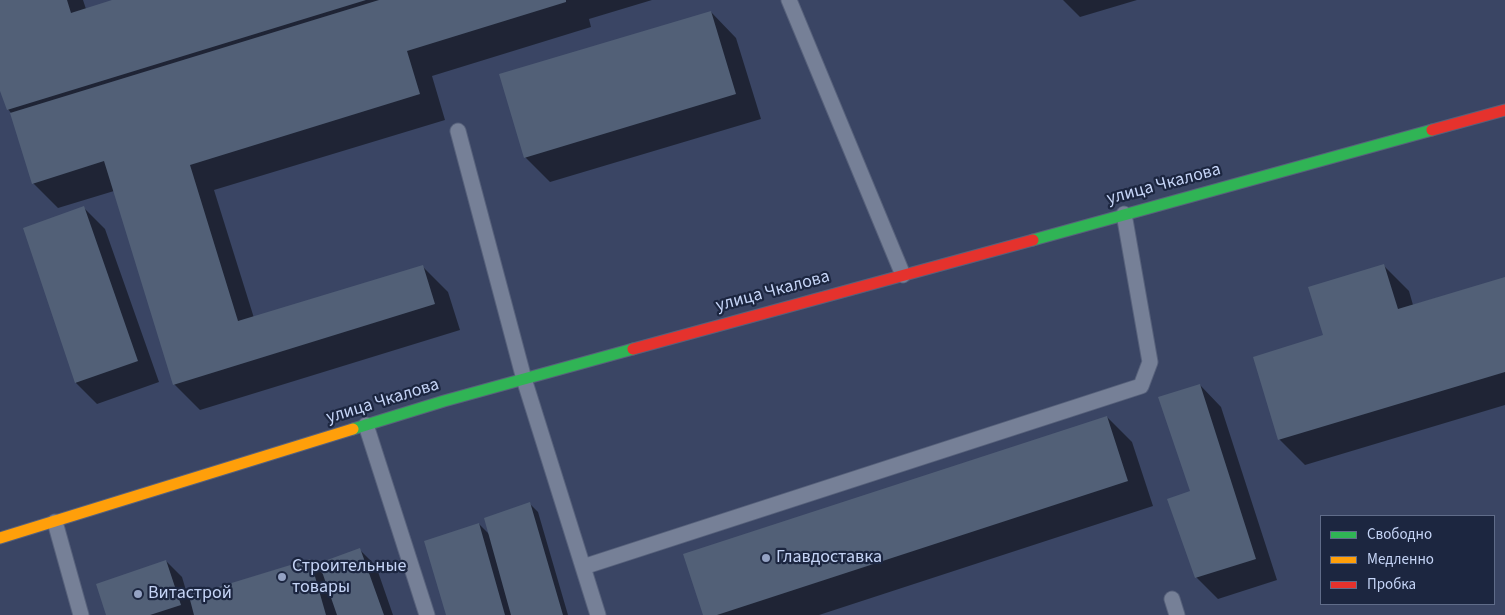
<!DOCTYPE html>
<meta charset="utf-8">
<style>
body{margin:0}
#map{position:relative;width:1505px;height:615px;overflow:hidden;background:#3a4564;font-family:"Source Sans 3",sans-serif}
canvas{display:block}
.legend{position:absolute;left:1320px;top:515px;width:175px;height:90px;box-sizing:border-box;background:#1c2640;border:1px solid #606c89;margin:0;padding:6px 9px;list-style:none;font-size:15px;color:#c5d4f6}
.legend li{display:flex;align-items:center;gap:10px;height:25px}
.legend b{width:25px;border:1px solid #606c89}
</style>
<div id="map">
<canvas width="1505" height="615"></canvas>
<ul class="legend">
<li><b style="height:6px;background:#30b455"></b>Свободно</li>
<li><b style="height:6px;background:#ff9f0a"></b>Медленно</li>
<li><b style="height:6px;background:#e5322d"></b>Пробка</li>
</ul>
</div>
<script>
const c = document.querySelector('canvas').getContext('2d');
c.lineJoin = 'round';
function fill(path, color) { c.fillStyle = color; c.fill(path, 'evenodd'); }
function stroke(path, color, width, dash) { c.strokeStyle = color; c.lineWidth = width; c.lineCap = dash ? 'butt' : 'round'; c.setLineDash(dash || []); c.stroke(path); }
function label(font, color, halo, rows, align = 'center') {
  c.font = font + ' "Source Sans 3",sans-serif'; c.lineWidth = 4.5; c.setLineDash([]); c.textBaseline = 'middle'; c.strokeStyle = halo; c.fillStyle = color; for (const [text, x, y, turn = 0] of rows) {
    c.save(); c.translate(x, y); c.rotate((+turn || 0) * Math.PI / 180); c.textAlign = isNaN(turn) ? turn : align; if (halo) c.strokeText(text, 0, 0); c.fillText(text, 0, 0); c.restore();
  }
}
fill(new Path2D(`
 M0,0H83L86,9L117,0H652L589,19L591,27L432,76L445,120L214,190L254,318L422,266L448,292L460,330L200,410L174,384L114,191L58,208L33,183L11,113L8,109L0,87Z
 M1063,0H1137L1080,17Z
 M711,12L736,38L761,119L550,182L525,157Z
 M84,208L105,229L159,382L97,404L76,383Z
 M1384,266L1409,291L1413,305L1505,278V405L1305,465L1279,439L1325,336Z
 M1200,385L1221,407L1277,580L1218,599L1196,577Z
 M1107,417L1132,442L1153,506L819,615H705Z
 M530,504L538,512L568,615H448L479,524L490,535Z
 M360,550L376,566L393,615H107L166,561L182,577L188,597L309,560L325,576Z`), '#0007');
fill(new Path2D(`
 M0,0H67L71,13L112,0H366L7,110L0,91Z
 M379,0H566V2L407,51L420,94L190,165L238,321L423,265L435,304L173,385L104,161L32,184L10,113Z
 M711,11L736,94L524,158L499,74Z
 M84,206L138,361L75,383L23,228Z
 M1384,264L1398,309L1505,277V372L1278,440L1253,357L1323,335L1308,287Z
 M1200,384L1256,559L1195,578L1167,499L1190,491L1158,397Z
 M1107,416L1128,481L717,615H703L683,554Z
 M530,502L563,615H511L484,518Z
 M479,523L505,615H446L424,541Z
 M360,548L384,615H337L319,563Z
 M310,559L326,615H194L189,596Z
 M166,560L181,605L150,615H106L96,584Z`), '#526077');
const lane = new Path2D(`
 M789,0L903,275
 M458,131L524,379L598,615
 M366,425L427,615
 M55,522L81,615
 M583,567L1141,386L1150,362L1124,214
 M1172,599L1177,615`);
const fast = new Path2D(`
 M1033,240L1432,130
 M353,429L444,401L633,349`);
const slow = new Path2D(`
 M0,538L353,429`);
const jam = new Path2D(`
 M1432,130L1505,110
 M633,349L1033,240`);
stroke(lane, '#57617b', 17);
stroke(fast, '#57617b', 13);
stroke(slow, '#57617b', 13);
stroke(jam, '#57617b', 13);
stroke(lane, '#768097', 15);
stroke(fast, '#30b455', 11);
stroke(slow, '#ff9f0a', 11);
stroke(jam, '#e5322d', 11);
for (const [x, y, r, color] of [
 [766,558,5,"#94a2c3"],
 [282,577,5,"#94a2c3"],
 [138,594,5,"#94a2c3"]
]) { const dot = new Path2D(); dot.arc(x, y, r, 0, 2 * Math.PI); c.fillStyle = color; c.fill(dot); stroke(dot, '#1c2640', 2); }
label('18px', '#c5d4f6', '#1c2640', [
 ["улица Чкалова",1164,185,-15],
 ["улица Чкалова",773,292,-15],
 ["улица Чкалова",383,402,-17]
]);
label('18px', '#c5d4f6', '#1c2640', [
 ["Главдоставка",776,558],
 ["Строительные",292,567],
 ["товары",292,588],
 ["Витастрой",148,594]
], 'left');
</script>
